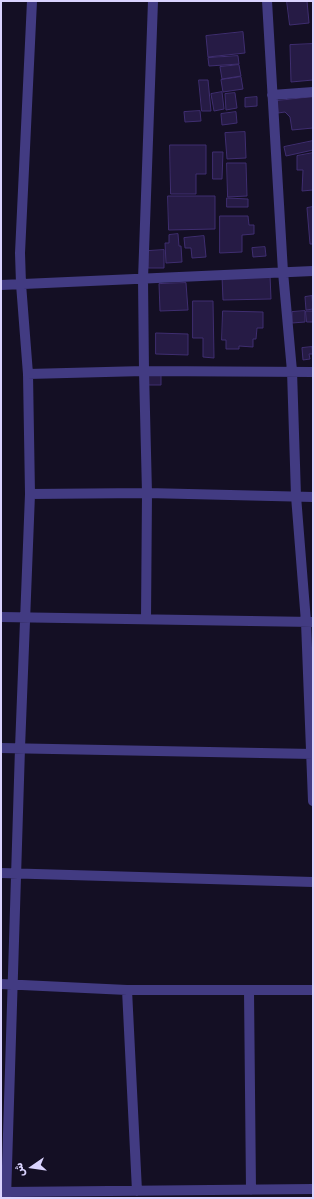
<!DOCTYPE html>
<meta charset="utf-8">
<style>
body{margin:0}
#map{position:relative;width:314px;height:1199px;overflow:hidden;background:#140f24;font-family:Rubik,Vazirmatn,sans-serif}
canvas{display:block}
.frame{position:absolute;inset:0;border:2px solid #dad3fe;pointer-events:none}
.north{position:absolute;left:12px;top:1147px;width:40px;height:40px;-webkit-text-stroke:3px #140f24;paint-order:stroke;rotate:257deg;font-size:11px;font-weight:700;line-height:16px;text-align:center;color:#dad3fe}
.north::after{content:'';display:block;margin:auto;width:14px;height:18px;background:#dad3fe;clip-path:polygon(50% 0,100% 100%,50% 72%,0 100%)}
</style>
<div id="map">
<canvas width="314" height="1199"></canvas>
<div class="frame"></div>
<div class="north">ش</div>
</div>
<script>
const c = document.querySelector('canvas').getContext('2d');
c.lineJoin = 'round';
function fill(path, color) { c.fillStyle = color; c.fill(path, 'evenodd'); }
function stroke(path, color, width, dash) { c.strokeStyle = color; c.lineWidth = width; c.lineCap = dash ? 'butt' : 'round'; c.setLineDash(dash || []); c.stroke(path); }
const building = new Path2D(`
 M287,1H307L309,23L290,25Z
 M243,32L245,53L208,57L206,36Z
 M313,44V80L291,82L290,45Z
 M238,56L239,64L209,66L208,58Z
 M239,65L241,76L222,79L220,67Z
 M241,77L243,89L223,92L221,80Z
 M199,80H208L211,111H202Z
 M222,92L224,109L214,111L211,94Z
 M235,93L237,108L226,110L225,94Z
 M257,97V106L245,107V98Z
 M313,97V128L292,130L290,117L285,112L278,113L277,101Z
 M200,111L201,121L185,122L184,112Z
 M236,112L237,123L222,125L221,114Z
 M245,132L246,158L227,159L225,133Z
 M313,141V150L286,156L284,147Z
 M170,145H206V174H196V194H171Z
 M213,152H223L222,179H213Z
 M313,153V190L302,191L303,170H297V156Z
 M227,163H246L247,196L228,197Z
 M168,196H215V229L169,230Z
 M227,198L248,199V207H227Z
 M313,207V244H310L307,208Z
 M220,216H248L249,225H254V234L242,235V252L220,253Z
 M178,234L179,246H181L182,262L166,263L165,243H169V235Z
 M204,236L206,257L192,258L191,248H185L184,238Z
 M265,247L266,256L253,257L252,248Z
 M164,250V268H148V251Z
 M270,275L271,299L223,300L222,276Z
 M186,283L188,310L160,311L159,284Z
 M312,296L313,309L306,310L305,297Z
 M193,301H213L214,358L203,357V338H193Z
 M223,311L263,312V328H257L256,339H253V347L239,346V349H226V340H222Z
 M305,311V322L292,323V312Z
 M306,311H313V322H307Z
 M156,333L188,334V355L156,354Z
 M312,347L313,354H309L310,359L303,360L302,348Z
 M149,374H161V385H149Z`);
fill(building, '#261b45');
stroke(building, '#3f2e70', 1);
stroke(new Path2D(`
 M267,1L283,272L292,371L296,496L306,622L313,801
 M272,95L313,92
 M1,285L313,271
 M28,374L144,371L313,372
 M30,494L147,493L313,497
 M1,617L313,622
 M146,619L147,493L144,371L143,279L153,1
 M1,748L313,754
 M1,873L313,882
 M1,984L127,990H313
 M127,990L137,1191
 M249,991L251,1190
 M7,1192L313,1189
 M6,1198L20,748L30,494L28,374L21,284L20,253L32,1`), '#423b82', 10);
</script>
